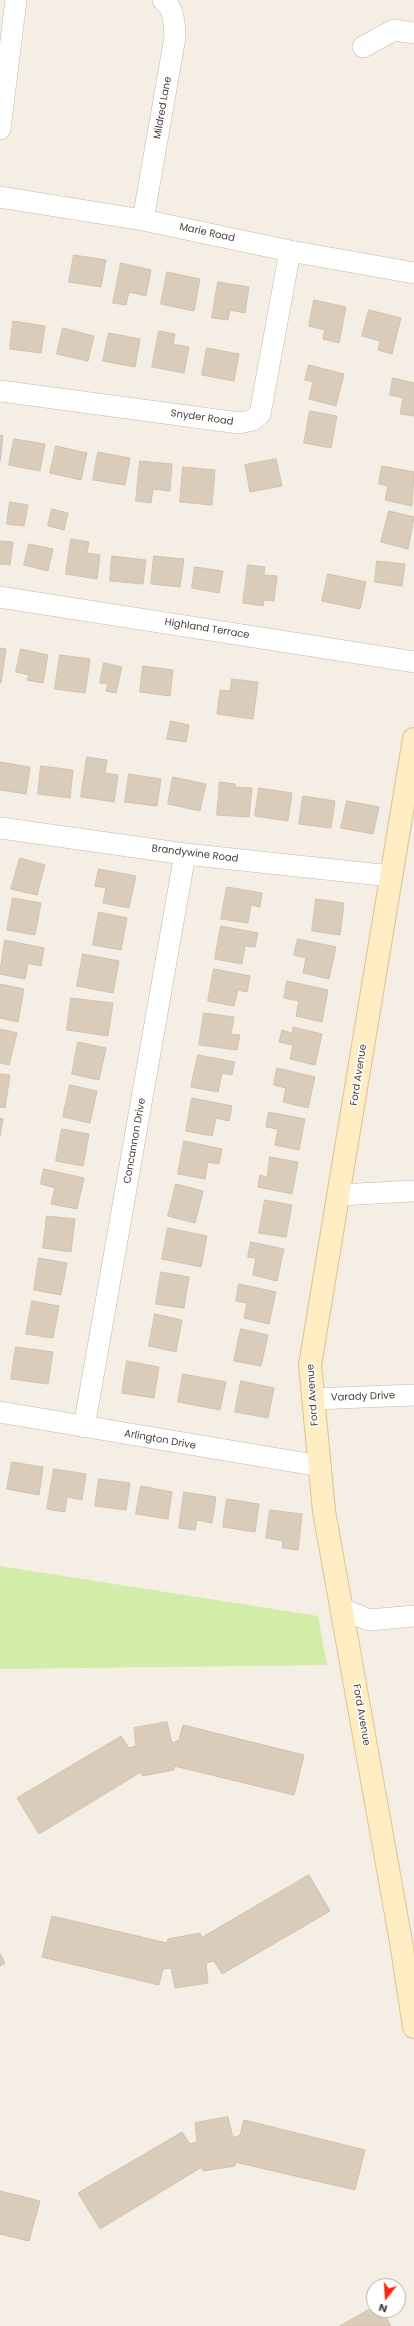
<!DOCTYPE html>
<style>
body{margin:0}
#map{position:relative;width:414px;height:2326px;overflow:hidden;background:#f4eee4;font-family:Poppins,sans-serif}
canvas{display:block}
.north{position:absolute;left:366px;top:2278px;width:40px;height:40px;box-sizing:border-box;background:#fff;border:1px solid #b5b2ad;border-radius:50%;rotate:197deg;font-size:11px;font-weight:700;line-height:16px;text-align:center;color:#473e33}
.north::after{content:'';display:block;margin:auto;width:14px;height:18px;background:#ff2710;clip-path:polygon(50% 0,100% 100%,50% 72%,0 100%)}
</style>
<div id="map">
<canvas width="414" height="2326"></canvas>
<div class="north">N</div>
</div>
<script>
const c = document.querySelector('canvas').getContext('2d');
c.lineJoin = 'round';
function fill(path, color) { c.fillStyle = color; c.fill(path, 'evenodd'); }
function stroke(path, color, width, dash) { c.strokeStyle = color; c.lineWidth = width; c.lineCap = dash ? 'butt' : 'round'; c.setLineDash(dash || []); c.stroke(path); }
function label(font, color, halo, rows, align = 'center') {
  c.font = font + ' Poppins,sans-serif'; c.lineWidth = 3; c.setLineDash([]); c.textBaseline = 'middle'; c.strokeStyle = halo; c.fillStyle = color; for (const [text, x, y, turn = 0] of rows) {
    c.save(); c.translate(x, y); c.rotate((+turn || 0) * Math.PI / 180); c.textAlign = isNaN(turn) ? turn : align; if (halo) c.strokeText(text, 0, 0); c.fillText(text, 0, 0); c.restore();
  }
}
fill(new Path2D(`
 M0,1566L318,1616L327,1665L0,1669Z`), '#d2eda8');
const building = new Path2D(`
 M74,255L106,260L101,287L69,282Z
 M121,263L151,270L146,296L129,292L126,305L113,303Z
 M167,272L200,279L194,311L161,304Z
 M218,282L249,287L245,313L230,310L228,320L212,318Z
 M314,300L346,307L339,343L323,339L325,330L309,326Z
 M369,310L401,318L392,354L378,350L380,341L362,336Z
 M13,321L45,326L41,353L10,349Z
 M63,328L94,336L88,361L57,354Z
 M159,331L175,334L173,344L189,347L184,373L152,367Z
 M109,333L140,339L135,367L103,361Z
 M207,348L239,354L234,381L202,375Z
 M309,365L344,374L336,406L309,399L313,382L305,380Z
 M393,378L414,383V416L400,414L403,398L390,395Z
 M310,411L337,416L331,448L304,443Z
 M0,435L3,436L0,461Z
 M14,439L45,444L40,471L9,465Z
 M56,446L87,453L81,480L50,473Z
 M98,452L130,458L125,485L93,480Z
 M276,459L282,486L250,492L245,465Z
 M140,461L172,464L170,491L153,489L151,503L136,501Z
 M382,466L414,472L412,506L385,500L388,486L379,484Z
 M183,467L215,470L212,505L180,502Z
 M10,502L28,505L24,526L7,524Z
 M52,509L68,513L64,530L48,526Z
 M389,511L414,517L408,549L381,542Z
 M71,539L89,542L87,553L100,555L97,579L66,574Z
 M0,541L13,542L10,565L0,564Z
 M29,544L53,549L48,571L24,565Z
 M112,556L146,560L143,584L110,581Z
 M154,556L184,559L180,587L151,584Z
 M377,561L405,564L402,586L375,582Z
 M248,565L265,567L264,575L277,576L274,601L264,600L263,606L243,603Z
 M195,567L223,571L219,593L192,588Z
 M328,574L366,582L360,609L322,601Z
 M0,648L6,649L1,683H0Z
 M21,649L48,655L43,683L27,680L29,675L16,672Z
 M60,655L90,659L85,693L55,689Z
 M104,663L122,667L116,693L106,691L108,684L100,683Z
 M143,666L173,670L170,696L140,692Z
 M232,679L258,682L253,719L217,714L220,690L230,691Z
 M171,721L189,725L186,742L167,739Z
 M87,757L107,760L105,773L118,775L114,802L81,797Z
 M0,762L30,767L26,794L0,790Z
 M41,766L73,770L70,798L38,794Z
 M129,774L161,779L157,806L125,802Z
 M173,777L206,784L200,811L168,804Z
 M220,782L235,784V787L252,788L249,817L217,815Z
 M259,788L292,793L288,821L255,816Z
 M303,796L335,801L331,828L299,824Z
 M347,801L379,807L373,834L341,828Z
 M20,858L45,865L37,895L11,889Z
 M99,869L136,876L129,908L103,903L106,888L95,886Z
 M227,887L262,893L260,907L251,905L248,923L221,919Z
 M13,898L41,903L35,935L7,930Z
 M316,899L344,903L340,935L312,931Z
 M99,912L127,918L121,950L93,945Z
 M221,926L258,933L255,947L245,946L242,964L215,959Z
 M298,939L336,947L329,979L303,973L306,958L294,955Z
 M5,940L44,948L41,966L28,963L25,979L0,974Z
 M83,954L119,961L113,993L77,986Z
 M214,969L250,976L247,992L238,990L234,1006L208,1001Z
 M287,981L328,990L322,1022L296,1016L299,1001L284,998Z
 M0,984L24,989L18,1022L0,1018Z
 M71,998L113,1003L108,1036L67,1030Z
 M204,1013L234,1017L231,1034L240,1035L237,1050L199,1045Z
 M293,1027L322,1034L315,1065L290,1059L293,1045L279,1042L282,1030L292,1033Z
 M0,1029L17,1033L9,1065L0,1063Z
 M78,1042L106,1048L99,1080L72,1074Z
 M198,1055L235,1062L232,1075L222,1073L218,1092L191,1087Z
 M277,1068L315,1077L308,1108L283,1102L286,1088L274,1085Z
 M0,1074L10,1075L5,1108L0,1107Z
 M70,1085L97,1091L90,1123L63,1117Z
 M192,1098L232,1106L229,1121L216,1118L212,1136L186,1131Z
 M269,1112L305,1119L299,1150L275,1145L278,1129L266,1127Z
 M0,1118L3,1119L0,1136Z
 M62,1129L89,1134L83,1166L56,1161Z
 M184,1141L222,1149L219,1164L208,1162L205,1179L178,1174Z
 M270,1157L298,1162L292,1194L258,1187L260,1175L267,1177Z
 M44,1169L84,1178L77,1209L51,1204L55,1188L41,1184Z
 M176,1184L203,1191L195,1223L168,1216Z
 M265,1200L292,1205L286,1237L259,1233Z
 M47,1216L75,1219L71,1252L43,1248Z
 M168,1228L207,1236L201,1267L162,1259Z
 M251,1242L284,1249L277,1281L253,1275L256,1258L248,1257Z
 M39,1258L67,1263L61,1295L34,1290Z
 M161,1272L189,1277L184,1308L156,1304Z
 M239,1284L276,1292L269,1324L244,1318L247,1303L236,1301Z
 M32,1301L59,1306L53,1338L26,1334Z
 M155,1314L182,1320L176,1352L149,1346Z
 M241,1329L268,1335L261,1366L234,1361Z
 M16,1347L53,1352L48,1384L11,1379Z
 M127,1361L159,1367L154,1398L122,1393Z
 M183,1374L226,1382L220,1410L178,1402Z
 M241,1381L274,1388L268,1418L235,1412Z
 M12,1462L43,1467L39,1495L7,1489Z
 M54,1469L86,1474L82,1500L67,1497L65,1512L47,1509Z
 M99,1479L130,1483L126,1510L95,1506Z
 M141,1486L172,1492L168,1519L136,1514Z
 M184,1492L216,1497L212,1523L197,1520L195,1530L179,1528Z
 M227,1499L259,1504L255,1532L223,1527Z
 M270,1510L302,1514L298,1550L282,1548L283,1541L266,1538Z
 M167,1722L172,1743L179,1740L183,1725L304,1755L294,1795L174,1766V1770L142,1776L141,1772L39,1834L17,1798L121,1736L129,1748L136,1746L134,1728Z
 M309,1875L330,1911L222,1974L214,1961L206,1963L208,1983L175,1988L171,1968L163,1969L159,1985L42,1957L52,1916L167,1943L168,1939L200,1933L202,1937Z
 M0,1954L5,1963L0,1966Z
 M228,2117L233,2138L240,2135L244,2120L365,2150L355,2190L235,2162V2166L203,2171L202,2167L100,2229L78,2193L182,2132L190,2144L197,2142L195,2123Z
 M0,2191L40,2201L29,2241L0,2234Z
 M374,2307V2310H382L391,2326H340Z`);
fill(building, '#daccbb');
stroke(building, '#d2c1ab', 1);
const street = new Path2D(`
 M363,47L394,30L414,33
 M0,129L16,0
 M0,197L143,220L290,251L414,273
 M143,220L175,37C174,24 175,9 163,0
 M0,391L239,423L253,420L260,414L290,251
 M0,597L414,662
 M0,828L185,854L391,876
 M339,1195L414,1191
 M313,1399L414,1395
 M0,1412L320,1466
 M84,1427L185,854
 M342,1609L369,1620L414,1616`);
const secondary = new Path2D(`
 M414,739L310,1365L324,1511L401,1942L414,2027`);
stroke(street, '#c3b8a9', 22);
stroke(secondary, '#dcc391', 24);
stroke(street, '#fff', 21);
stroke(secondary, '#ffedc3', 22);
label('10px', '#473e33', '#fff', [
 ["Mildred Lane",163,108,-80],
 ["Marie Road",207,233,12],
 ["Snyder Road",202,418,8],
 ["Highland Terrace",207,629,9],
 ["Brandywine Road",195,854,7],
 ["Ford Avenue",359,1075,-81],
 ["Concannon Drive",135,1141,-80],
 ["Ford Avenue",313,1395,-94],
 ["Varady Drive",363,1397,-2],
 ["Arlington Drive",160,1440,10],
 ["Ford Avenue",361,1715,80]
]);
</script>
